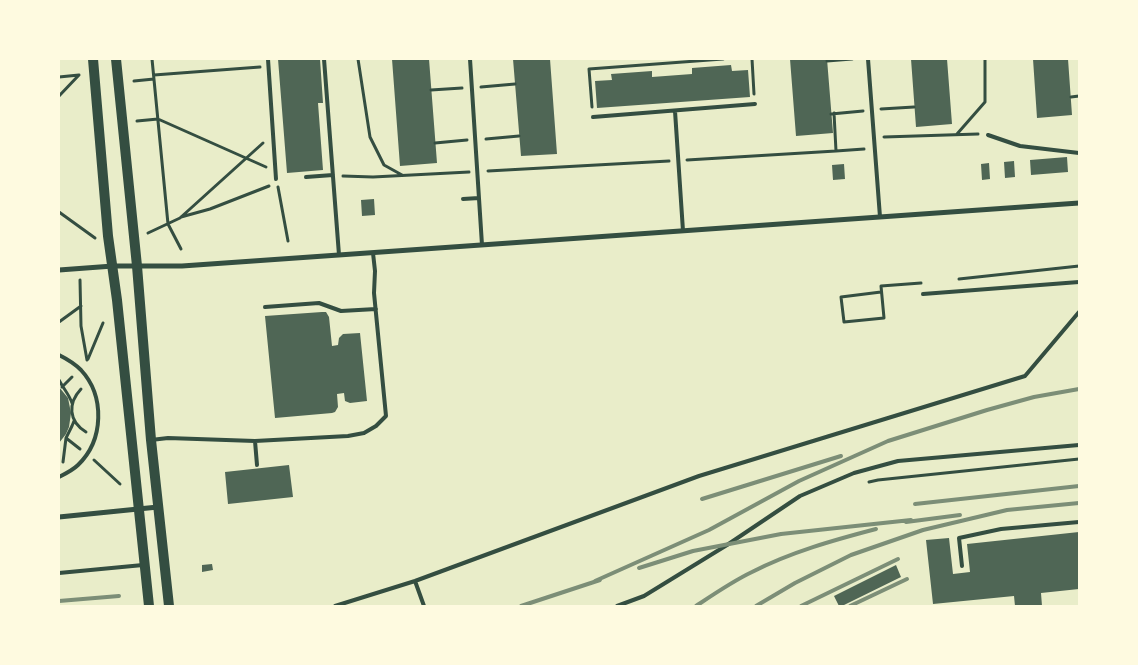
<!DOCTYPE html>
<style>
body{margin:0}
#map{position:relative;width:1138px;height:665px;overflow:hidden;background:#e9edc9;font-family:Rubik,sans-serif}
canvas{display:block}
.frame{position:absolute;inset:0;border:60px solid #fefae0;pointer-events:none}
</style>
<div id="map">
<canvas width="1138" height="665"></canvas>
<div class="frame"></div>
</div>
<script>
const c = document.querySelector('canvas').getContext('2d');
c.lineJoin = 'round';
function fill(path, color) { c.fillStyle = color; c.fill(path, 'evenodd'); }
function stroke(path, color, width, dash) { c.strokeStyle = color; c.lineWidth = width; c.lineCap = dash ? 'butt' : 'round'; c.setLineDash(dash || []); c.stroke(path); }
fill(new Path2D(`
 M278,59H320L323,103H318L323,170L287,173Z
 M392,59H429L437,163L400,166Z
 M513,59H550L557,154L521,156Z
 M790,59H827L833,133L796,136Z
 M911,59H947L952,124L916,127Z
 M1033,59H1068L1072,115L1037,118Z
 M731,65L732,71L748,70L750,97L597,108L595,81L612,80L611,74L652,71V77L692,74V68Z
 M1067,157L1068,172L1031,175L1030,160Z
 M1014,161L1015,177L1005,178L1004,162Z
 M989,163L990,179L982,180L981,164Z
 M844,164L845,179L833,180L832,165Z
 M374,199L375,215L362,216L361,200Z
 M322,312H326L329,317L332,346L338,345L339,338L343,334L360,333L367,401L350,403L345,401L344,393L337,394L338,407L335,412L332,413L275,418L265,316Z
 M59,387L68,398L71,413L69,427L66,434L59,443Z
 M289,465L293,497L228,504L225,472Z
 M1079,532V589L1041,593L1042,606H1015L1014,596L933,604L926,540L949,538L953,574L970,572L967,544Z
 M212,564L213,570L202,572V565Z
 M896,565L901,577L842,606H839L834,596Z`), '#4f6655');
stroke(new Path2D(`
 M152,59L168,224L181,249
 M358,59L370,137L384,165L402,175
 M752,59L754,94
 M827,61L852,59
 M154,75L260,67
 M59,77L79,75
 M134,81L154,79
 M481,87L515,84
 M431,90L462,88
 M59,96L79,75
 M1071,97L1079,96
 M592,107L589,69L723,59
 M881,109L914,107
 M834,113L836,151L864,149
 M831,114L863,111
 M137,121L158,119L266,167
 M957,134L985,102V59
 M884,137L978,134
 M486,139L519,136
 M435,143L467,140
 M687,160L836,151
 M488,171L669,161
 M343,176L373,177L469,172
 M278,187L288,241
 M59,212L95,238
 M181,217L210,209L269,186
 M148,233L180,218L263,143
 M959,279L1079,266
 M80,280L81,326L87,360
 M881,292L841,297L844,322L884,318L881,286L921,283
 M59,322L81,306
 M88,359L103,323
 M59,380C63,388 69,394 72,403
 M62,387L72,377
 M81,389C68,403 68,421 86,432
 M66,438L80,449
 M94,460L120,484
 M63,462L66,438L72,426L74,421
 M869,482L878,480L1079,459`), '#344e41', 3);
stroke(new Path2D(`
 M268,59L276,179
 M324,59L339,255
 M470,59L482,245
 M868,59L880,217
 M675,111L683,231
 M593,117L755,104
 M988,135L1020,146L1079,153
 M306,177L333,175
 M463,199L479,198
 M923,294L1079,282
 M265,307L319,303L341,311L376,309
 M59,355C67,359 74,363 81,370C105,396 104,440 78,465C73,470 65,474 59,477
 M151,440L168,438L255,441L348,436L364,433L376,426L386,416L374,293L375,271L373,253
 M255,441L257,465
 M962,566L959,538L1001,529L1079,522
 M59,573L143,565
 M415,581L424,606
 M335,606L415,581L699,476L1025,376L1079,312
 M617,606L644,596L727,545L800,496L854,473L898,461L1079,445`), '#344e41', 4);
stroke(new Path2D(`
 M59,270L113,266H182L1079,203
 M59,517L158,507`), '#344e41', 5);
stroke(new Path2D(`
 M93,59L108,236L117,300L149,606
 M116,59L137,266L151,440L169,606`), '#344e41', 10);
stroke(new Path2D(`
 M702,499L841,456
 M915,504L1079,486
 M906,522L960,515
 M639,568L693,551L781,534L911,520
 M595,581L709,530L799,481L888,441L987,410L1034,397L1079,389
 M59,601L119,596
 M521,606L600,580
 M696,606C714,594 733,581 752,572C791,552 834,540 876,529
 M756,606L795,583L851,555L923,530L1007,510L1079,503
 M801,606L898,559
 M850,606L907,579`), '#7c8e77', 4);
</script>
